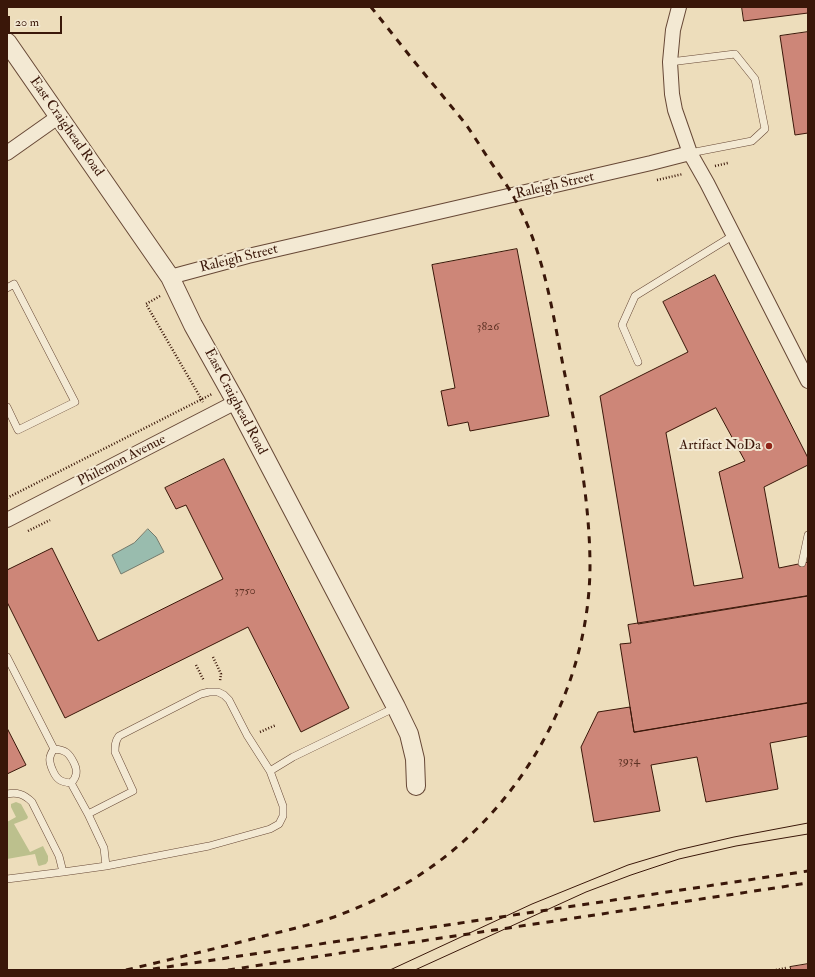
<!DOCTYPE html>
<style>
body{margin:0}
#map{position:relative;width:815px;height:977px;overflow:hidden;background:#edddbb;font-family:"IM FELL Double Pica",serif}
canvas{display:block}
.frame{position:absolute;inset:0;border:8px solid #3a1709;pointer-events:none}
.scale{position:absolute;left:8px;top:16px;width:54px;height:18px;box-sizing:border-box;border:2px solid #3a1709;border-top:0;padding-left:5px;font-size:12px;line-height:14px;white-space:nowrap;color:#3a1709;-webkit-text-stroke:3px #f3e9d3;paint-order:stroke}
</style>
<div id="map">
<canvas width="815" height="977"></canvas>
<div class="frame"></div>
<div class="scale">20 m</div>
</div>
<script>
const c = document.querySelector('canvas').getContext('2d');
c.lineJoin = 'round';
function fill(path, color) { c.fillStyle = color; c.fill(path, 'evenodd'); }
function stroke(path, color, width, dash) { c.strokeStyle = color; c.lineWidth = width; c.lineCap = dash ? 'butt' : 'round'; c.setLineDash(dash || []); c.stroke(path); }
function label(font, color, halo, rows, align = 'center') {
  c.font = font + ' "IM FELL Double Pica",serif'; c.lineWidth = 4; c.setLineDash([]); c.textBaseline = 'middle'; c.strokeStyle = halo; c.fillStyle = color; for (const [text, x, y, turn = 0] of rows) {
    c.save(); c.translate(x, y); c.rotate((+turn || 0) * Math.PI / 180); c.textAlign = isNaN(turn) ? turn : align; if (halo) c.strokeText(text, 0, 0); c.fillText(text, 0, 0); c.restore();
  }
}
fill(new Path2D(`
 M16,802L21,804L28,817L27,819L14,824L30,852L43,846L48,856V861L46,864L39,866L38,865L35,854L7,859V822L16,817L11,807V804Z`), '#bcc08d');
const water = new Path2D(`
 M148,529L156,537L164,552L121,574L112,555L134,543Z`);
fill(water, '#99bcae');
stroke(water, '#737a6c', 1);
const building = new Path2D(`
 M742,7H808V13L744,21Z
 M808,32V133L795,135L780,36Z
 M517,249L549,416L470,431L468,422L448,426L441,391L455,388L432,265Z
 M715,275L808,458V465L764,487L779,568L808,562V596L638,624L600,396L688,352L663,302ZM716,408L745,461L719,472L743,578L694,586L666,433Z
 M224,459L349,708L301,732L248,627L65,718L7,602V570L52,548L98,641L223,579L186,505L176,509L165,488Z
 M808,596V703L634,732L620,644L631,643L628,625Z
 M808,703V736L770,743L778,789L706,802L697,757L651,765L660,811L594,822L581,747L598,712L630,707L634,732Z
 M7,728L26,765L7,774Z
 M808,964V970H791L790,967Z`);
fill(building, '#cd8678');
stroke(building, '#3a1709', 1);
const service = new Path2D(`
 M670,62L735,54L755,79L765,129L752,141L690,153
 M7,288L14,284L75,402L18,430L7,407
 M638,362L622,325L635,296L734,235
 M802,563L808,535
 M7,657L54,749
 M54,749C66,750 69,753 74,763C78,771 77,777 71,783
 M54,749C48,757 49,762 53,771C57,780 61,782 71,783
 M270,771L293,757L396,707
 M71,783L88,814L104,848L106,866
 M7,794C17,792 24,794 32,802L59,856L63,872
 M7,879L63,872L106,866L209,846L270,829L279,824L283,816V806L270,771L247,735L229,700L224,695L218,692H209L201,694L119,736C115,741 115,746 115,752L133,791L88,814`);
const minor = new Path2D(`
 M679,7L673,30L670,62L672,94L675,110L690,153L707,183L808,381
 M7,153L58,117
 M170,277L248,256L651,163L690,153
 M7,520L236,402`);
const tertiary = new Path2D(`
 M7,42L170,277L193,325L236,402L396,707L409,734L415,759L416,786`);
stroke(service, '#674836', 8);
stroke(minor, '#674836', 16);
stroke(tertiary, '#674836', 20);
stroke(new Path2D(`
 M715,166L728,163
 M657,180L683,174
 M160,296L146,304L203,402
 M7,498L212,394
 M28,531L50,520
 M213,657L221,674L220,681
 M196,665L204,681
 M260,732L276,725
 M776,970L786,968V970`), '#3a1709', 2.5, [1, 2]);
stroke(service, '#f3e9d3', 7);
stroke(minor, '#f3e9d3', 14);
stroke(tertiary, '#f3e9d3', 18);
stroke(new Path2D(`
 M390,970L532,904L628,865L678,850L734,837L808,823
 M415,970L586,892L631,875L679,859L736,846L808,834`), '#3a1709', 1);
stroke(new Path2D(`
 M153,969L808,871
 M126,970C168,960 210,950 252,939C279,932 307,926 334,917C364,906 394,892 421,874C522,808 589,688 590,567C590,504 578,441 566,380C554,323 547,263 521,211C513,193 501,177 490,161C482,149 474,136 465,123C454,110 443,96 432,83C411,58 391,32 371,7
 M228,970L808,883`), '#3a1709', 3, [7, 7]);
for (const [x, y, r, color] of [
 [769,446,4,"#8f2418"]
]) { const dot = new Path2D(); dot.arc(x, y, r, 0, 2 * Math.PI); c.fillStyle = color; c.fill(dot); stroke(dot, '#f3e9d3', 1.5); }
label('12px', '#5f3325', null, [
 ["3826",488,327],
 ["3750",245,591],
 ["3934",629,761]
]);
label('14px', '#3a1709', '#f3e9d3', [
 ["East Craighead Road",66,127,55],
 ["Raleigh Street",555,186,-13],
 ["Raleigh Street",239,259,-14],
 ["East Craighead Road",235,402,62],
 ["Philemon Avenue",122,461,-27]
]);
label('14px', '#3a1709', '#f3e9d3', [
 ["Artifact NoDa",761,446]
], 'right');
</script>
